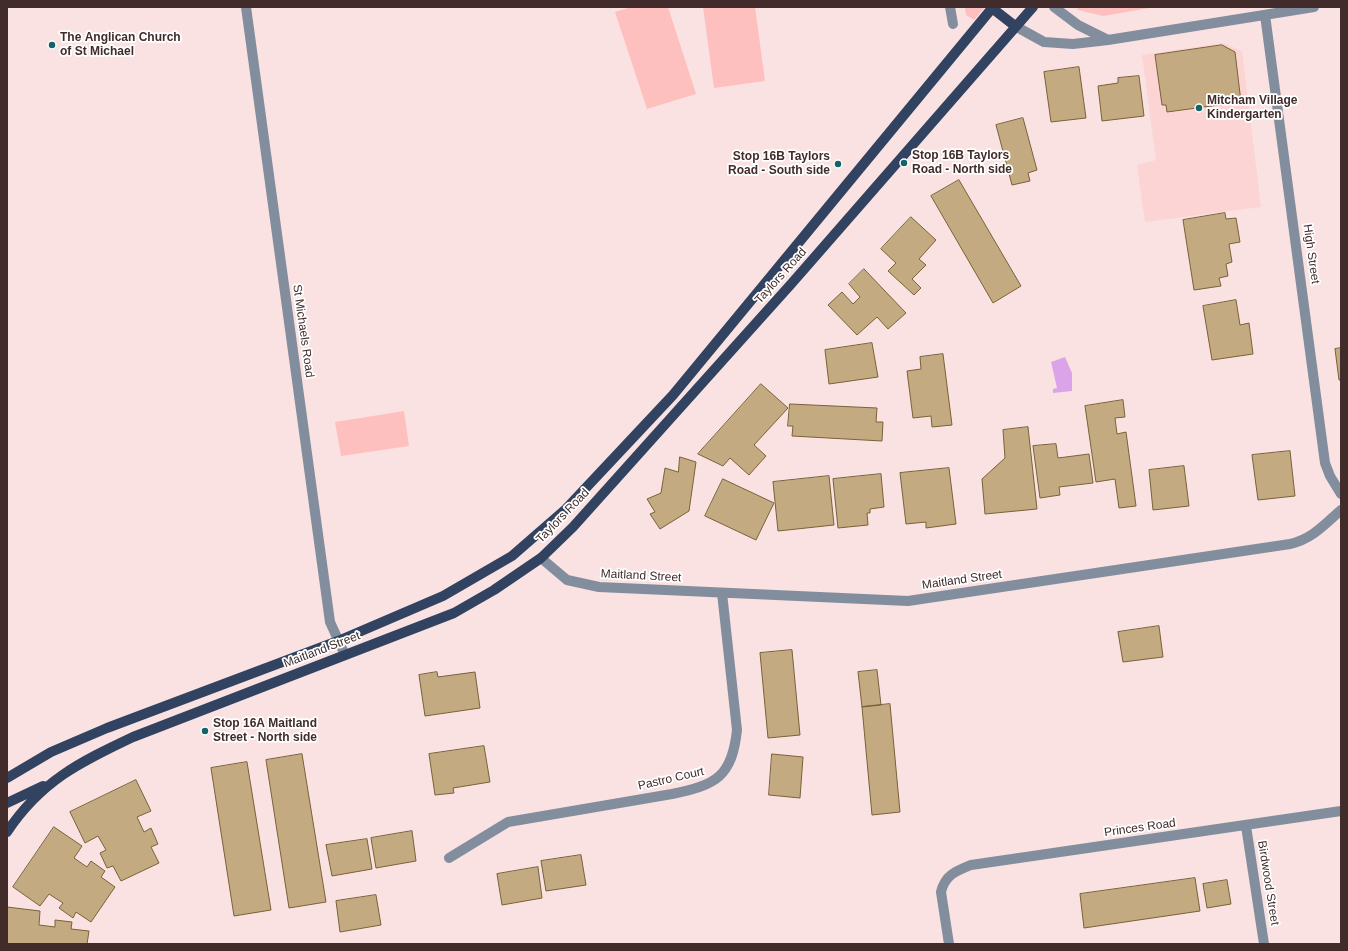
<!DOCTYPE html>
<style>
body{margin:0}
#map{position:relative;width:1348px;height:951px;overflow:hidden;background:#f9e2e1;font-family:Helvetica,sans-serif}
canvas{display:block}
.frame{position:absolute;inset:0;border:8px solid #412b2b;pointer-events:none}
</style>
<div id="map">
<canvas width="1348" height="951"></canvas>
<div class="frame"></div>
</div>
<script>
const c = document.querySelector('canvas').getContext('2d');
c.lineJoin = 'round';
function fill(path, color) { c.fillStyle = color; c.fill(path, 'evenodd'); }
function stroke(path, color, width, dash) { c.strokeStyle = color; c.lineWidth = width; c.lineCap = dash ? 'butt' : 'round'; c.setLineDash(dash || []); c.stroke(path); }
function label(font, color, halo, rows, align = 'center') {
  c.font = font + ' Helvetica,sans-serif'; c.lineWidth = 3.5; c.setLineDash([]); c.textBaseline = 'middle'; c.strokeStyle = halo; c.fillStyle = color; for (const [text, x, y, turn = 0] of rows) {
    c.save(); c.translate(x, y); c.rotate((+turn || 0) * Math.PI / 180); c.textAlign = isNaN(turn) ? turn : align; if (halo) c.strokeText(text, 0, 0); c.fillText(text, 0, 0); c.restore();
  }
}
fill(new Path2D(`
 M1223,43L1242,51L1261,207L1145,222L1137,165L1156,160L1142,55Z`), '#fcd4d3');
fill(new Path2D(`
 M631,7H668L696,94L647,109L615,12Z
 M703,7H755L765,81L714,88Z
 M965,7H985L974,20L966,15Z
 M1077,7H1155L1103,16L1078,10Z
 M404,411L409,446L341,456L335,422Z`), '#fdc0bf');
fill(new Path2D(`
 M1065,357L1072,373V391L1053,393V389L1057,388L1051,362Z`), '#dba4e8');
const building = new Path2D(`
 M1222,45L1235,52L1241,102L1167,112L1166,105H1162L1155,55Z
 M1079,67L1086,118L1051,122L1044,72Z
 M1139,76L1144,116L1102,121L1098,86L1118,83V78Z
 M1023,118L1037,170L1028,173L1030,181L1012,185L996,125Z
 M959,180L1021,286L993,303L931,196Z
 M1225,213L1226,219L1236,218L1240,242L1229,244L1232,262L1226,264L1228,276L1219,278L1221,286L1194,290L1183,220Z
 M911,217L936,240L919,259L926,265L912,279L921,288L914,295L888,271L896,263L881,249Z
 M864,269L906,313L888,329L877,317L857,335L828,305L842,292L853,304L860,297L849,284Z
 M1236,300L1240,325L1249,323L1253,354L1212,360L1203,306Z
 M872,343L878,377L829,384L825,350Z
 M1341,348V380H1339L1335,349Z
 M943,354L952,425L932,427L931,416L913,418L907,371L921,369L920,357Z
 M761,384L788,408L754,445L766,456L749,475L730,458L723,466L698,454Z
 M1123,400L1125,417L1115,418L1117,434L1126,432L1136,506L1119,508L1115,479L1096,482L1085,406Z
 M790,404L877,408L876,422H883L882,441L792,436L793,426H788Z
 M1028,427L1037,509L985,514L982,479L1005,458L1003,430Z
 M1056,444L1058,458L1089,454L1093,483L1059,487L1060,495L1040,498L1033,446Z
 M1290,451L1295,496L1258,500L1252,455Z
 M680,457L696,462L689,511L660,529L650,514L655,512L647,499L661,493L665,468L678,472Z
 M1184,466L1189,506L1153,510L1149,470Z
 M949,468L956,524L926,528V522L906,524L900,473Z
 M881,474L884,507L870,509V513H867L868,525L838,528L833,479Z
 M829,476L834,525L778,531L773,482Z
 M723,479L774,503L756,540L705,516Z
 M1159,626L1163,657L1123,662L1118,632Z
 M792,650L800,735L768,738L760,653Z
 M877,670L881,705L862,707L858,672Z
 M437,672L438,677L475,672L480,708L425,716L419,675Z
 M890,704L900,812L872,815L862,707Z
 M484,746L490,782L453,788L454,793L435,795L429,754Z
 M302,754L326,902L289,908L266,760Z
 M772,754L803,757L800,798L769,795Z
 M247,762L271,910L234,916L211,768Z
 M136,780L151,811L137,817L144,832L151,828L158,844L151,847L159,863L121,881L113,866L107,868L100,853L106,850L98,836L85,843L70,812Z
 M54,827L82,846L74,858L87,867L91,861L105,871L101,877L115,887L91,922L76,912L73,918L59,908L63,903L49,894L40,906L13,887Z
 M412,831L416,861L376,868L371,838Z
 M367,839L372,869L332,876L326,845Z
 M581,855L586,885L546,891L541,861Z
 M538,867L542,898L502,905L497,874Z
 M1195,878L1200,911L1084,928L1080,894Z
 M1227,880L1231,904L1207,908L1203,884Z
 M376,895L381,925L340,932L336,901Z
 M7,907L40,911L39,925L55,927V920L72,922L71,929L89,931L87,944H7Z`);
fill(building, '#c4aa80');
stroke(building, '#786139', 1);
stroke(new Path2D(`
 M1161,7V8`), '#9a8383', 2.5, [4, 2]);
stroke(new Path2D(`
 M246,7L330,622L345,655
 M950,7L953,24
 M1054,7L1078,25L1108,40
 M1265,15L1325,463L1330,476L1341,494
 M1015,26L1044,42L1073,44L1108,40L1314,7
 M541,558L567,580L599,587L908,601L1290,544C1312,539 1324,525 1341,510
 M1246,826L1264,944
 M449,858L508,822L672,794C716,785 732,777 737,730L722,593
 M949,944L941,892C945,875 956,871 971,865L1341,811`), '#828d9e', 10);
stroke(new Path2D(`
 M992,8L1015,26
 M7,778L51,752L107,728L338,641L443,596L512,556L566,509L673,395L993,7
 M7,803L43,786
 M7,832C41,781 80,762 133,737L454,613L494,590L541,558L573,527L792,283L1033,7`), '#314360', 10);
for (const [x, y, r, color] of [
 [52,45,4,"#146467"],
 [1199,108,4,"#146467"],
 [904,163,4,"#146467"],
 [838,164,4,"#146467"],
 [205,731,4,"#146467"]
]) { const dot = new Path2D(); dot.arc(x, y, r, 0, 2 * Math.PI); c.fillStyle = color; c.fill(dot); stroke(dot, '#fff', 1.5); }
label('bold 12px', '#412b2b', '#fff', [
 ["The Anglican Church",60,38],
 ["of St Michael",60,52],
 ["Mitcham Village",1207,101],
 ["Kindergarten",1207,115],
 ["Stop 16B Taylors",912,156],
 ["Road - North side",912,170],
 ["Stop 16B Taylors",830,157,"right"],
 ["Road - South side",830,171,"right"],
 ["Stop 16A Maitland",213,724],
 ["Street - North side",213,738]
], 'left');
label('12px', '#412b2b', '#fff', [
 ["High Street",1311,254,82],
 ["Taylors Road",781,276,-48],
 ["St Michaels Road",303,331,82],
 ["Taylors Road",563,516,-46],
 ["Maitland Street",641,576,3],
 ["Maitland Street",962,580,-8],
 ["Maitland Street",322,650,-21],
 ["Pastro Court",671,779,-13],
 ["Princes Road",1140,828,-8],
 ["Birdwood Street",1268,883,81]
]);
</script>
